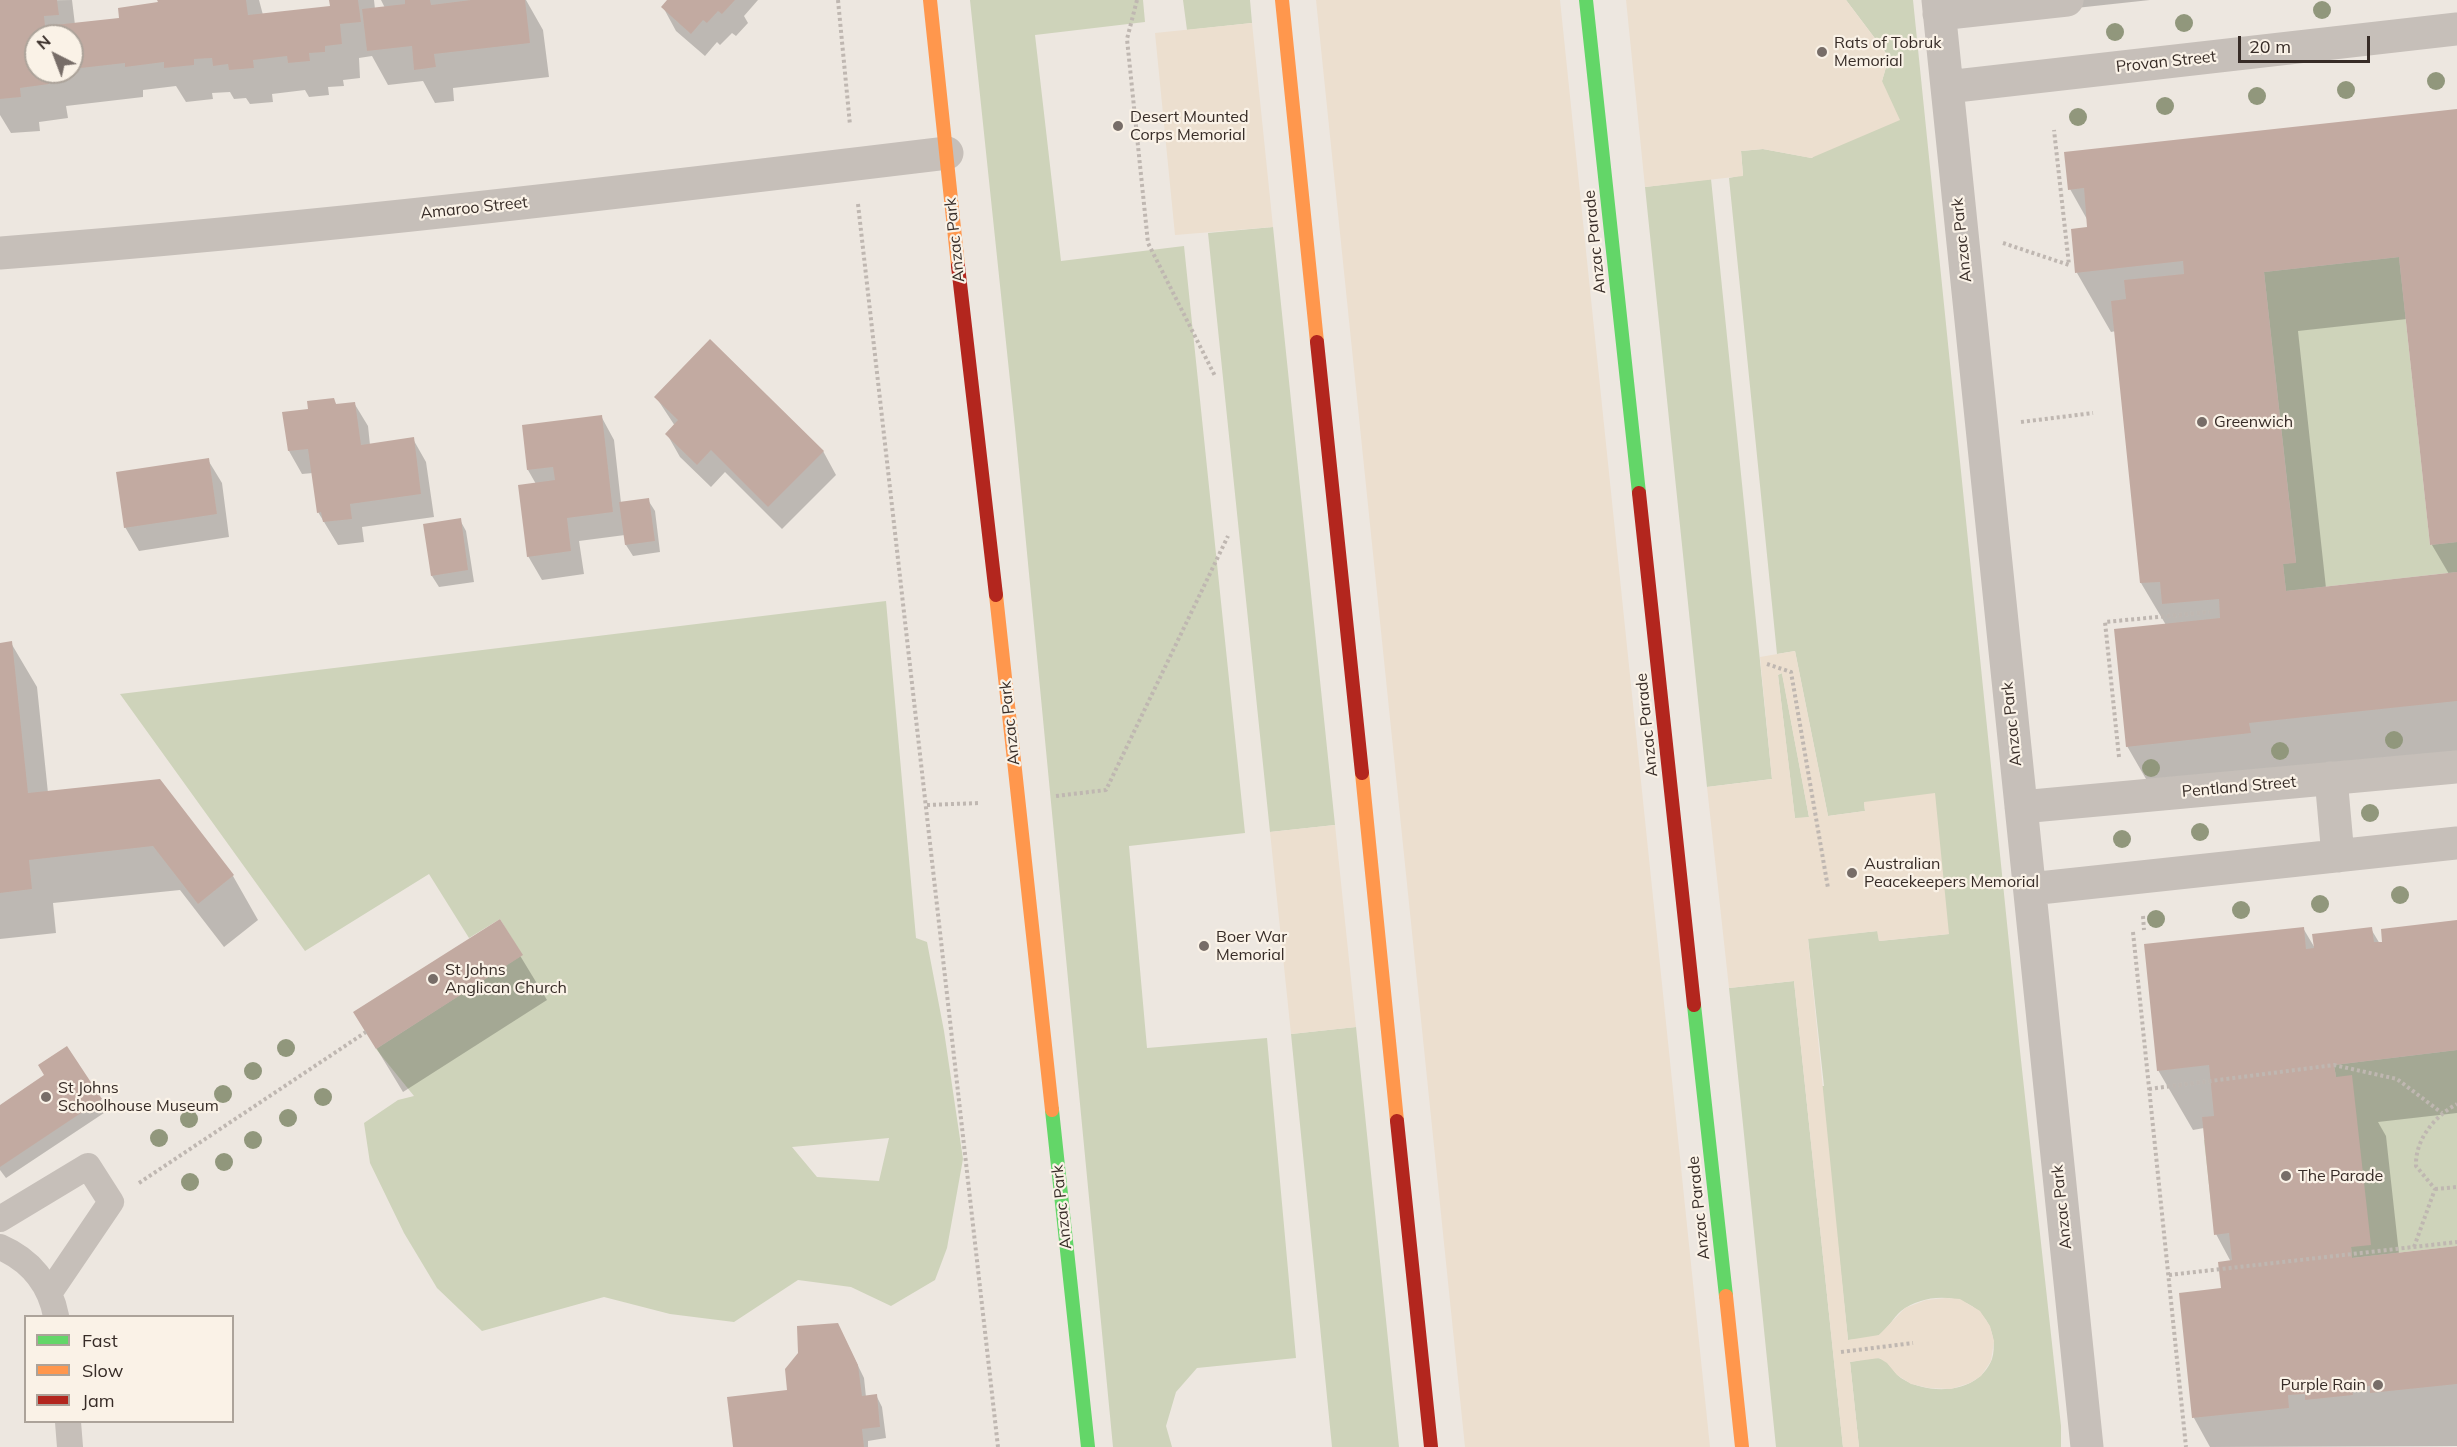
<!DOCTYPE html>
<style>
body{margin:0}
#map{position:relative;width:2457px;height:1447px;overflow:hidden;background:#ede7e0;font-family:Mulish,sans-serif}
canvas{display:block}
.legend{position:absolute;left:24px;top:1315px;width:210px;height:108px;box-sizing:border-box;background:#faf2e7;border:2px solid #aca39a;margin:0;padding:8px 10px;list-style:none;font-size:18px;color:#372c27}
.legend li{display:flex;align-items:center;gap:12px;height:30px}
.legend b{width:30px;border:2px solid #aca39a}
.north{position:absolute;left:24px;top:24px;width:60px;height:60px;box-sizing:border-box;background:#faf2e7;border:2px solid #aca39a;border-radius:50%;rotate:318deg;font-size:16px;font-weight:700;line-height:24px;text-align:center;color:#372c27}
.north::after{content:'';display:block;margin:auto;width:21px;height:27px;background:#776d68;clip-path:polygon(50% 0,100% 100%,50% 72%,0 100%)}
.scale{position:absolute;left:2238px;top:36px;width:132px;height:27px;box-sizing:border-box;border:3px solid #372c27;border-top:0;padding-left:8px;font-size:18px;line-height:21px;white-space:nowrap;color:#372c27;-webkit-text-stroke:4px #faf2e7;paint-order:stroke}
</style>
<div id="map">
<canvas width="2457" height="1447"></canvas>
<ul class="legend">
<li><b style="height:8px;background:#63d668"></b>Fast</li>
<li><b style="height:8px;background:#ff974d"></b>Slow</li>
<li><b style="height:8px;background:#b3261e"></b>Jam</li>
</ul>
<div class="north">N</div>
<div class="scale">20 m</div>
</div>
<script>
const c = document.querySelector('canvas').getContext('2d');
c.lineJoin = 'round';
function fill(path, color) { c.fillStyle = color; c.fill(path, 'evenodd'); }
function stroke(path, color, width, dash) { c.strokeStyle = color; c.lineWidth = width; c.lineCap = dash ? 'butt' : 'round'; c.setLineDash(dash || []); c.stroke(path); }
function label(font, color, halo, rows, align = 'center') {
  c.font = font + ' Mulish,sans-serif'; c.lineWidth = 4.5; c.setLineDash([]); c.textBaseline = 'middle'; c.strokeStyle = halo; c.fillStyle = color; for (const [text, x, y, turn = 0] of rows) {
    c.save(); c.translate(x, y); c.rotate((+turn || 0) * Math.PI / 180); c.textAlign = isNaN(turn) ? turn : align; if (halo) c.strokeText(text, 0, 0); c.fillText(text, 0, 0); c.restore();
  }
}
fill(new Path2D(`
 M970,0H1143L1145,22L1035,35L1061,261L1184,246L1245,833L1129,846L1147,1048L1267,1038L1296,1358L1197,1368L1176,1392L1166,1426L1172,1447H1113L1015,428Z
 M1183,0H1250L1252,23L1187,30Z
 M1846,0H1913L2020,1051L2061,1426V1447H1859L1850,1362C1859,1361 1873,1356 1882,1359C1890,1362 1894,1373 1901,1378C1929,1396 1979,1394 1992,1359C1996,1347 1993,1331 1986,1320C1968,1292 1926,1292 1901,1311C1893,1318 1888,1329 1879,1335C1871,1340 1858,1339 1848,1340L1821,1086H1824L1808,938L1878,931L1879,941L1949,934L1864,802L1865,811L1828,816L1795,651L1777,654L1729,178L1743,175L1741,151L1763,149L1812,158L1882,81L1889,57Z
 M1711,179L1772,779L1707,787L1645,187Z
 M1273,227L1335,825L1270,832L1208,233Z
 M2399,257L2430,545L2457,542V572L2286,591L2283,564L2296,562L2264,272Z
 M886,601L916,938L927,942L944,1031L963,1159L947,1248L935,1280L891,1306L851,1287L798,1280L734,1322L670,1314L604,1297L482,1331L437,1288L404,1233L370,1163L364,1123L398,1100L414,1096L376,1049L522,955L500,919L469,938L429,874L305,951L120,694ZM889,1138L879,1181L817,1177L792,1147Z
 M1782,673L1809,817L1795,819L1778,675Z
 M1794,981L1843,1447H1776L1729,988Z
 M1356,1027L1399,1447H1332L1291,1034Z
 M2457,1050V1246L2352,1258L2351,1247L2212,1212L2204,1140L2308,1128L2336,1077L2334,1065Z`), '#ced3ba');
fill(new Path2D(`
 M1316,0H1560L1710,1447H1465Z
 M1626,0H1846L1889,57L1882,81L1900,120L1811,158L1763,149L1741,151L1743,176L1645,187Z
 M1252,23L1273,227L1175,235L1155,33Z
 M1795,651L1828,816L1865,811L1864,802L1935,793L1949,934L1879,941L1877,931L1808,939L1848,1340L1879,1335L1905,1308L1926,1300L1946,1298L1960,1299L1980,1311L1990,1326L1994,1341L1991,1361L1981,1376L1970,1383L1951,1389L1929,1388L1911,1384L1897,1375L1887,1363L1879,1358L1850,1362L1859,1447H1843L1794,981L1729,988L1707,787L1772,779L1760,657ZM1781,673L1782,674L1809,817L1795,818L1778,675Z
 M1335,825L1356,1027L1291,1034L1270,832Z`), '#ecdfcf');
fill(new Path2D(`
 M72,0L75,25L121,19L159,4V0H259L263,15L331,7V0H374L375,9L385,8L381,0H526L543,30L549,77L453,88L454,101L435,103L423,81L388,85L372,56L359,58L360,78L343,80L344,86L328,87L329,95L309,97L305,90L272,94L273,102L250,104L246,98L234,99L230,92L212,93L213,99L186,102L176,86L143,90V97L66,106L68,118L39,122L40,131L11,133L0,115V1ZM36,36H72V72H36Z
 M669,0H758L744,16L748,23L736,36L732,33L720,45L717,42L705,56L676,31L663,7Z
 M2071,0H2150L2076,8Z
 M2457,111V763L2161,805L2127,746L2166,625L2141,583L2116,331L2111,332L2077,273L2089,228L2088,221L2070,189ZM2407,319L2432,545L2449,574L2326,588L2298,331Z
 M656,397L823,451L836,475L782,529L725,472L711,487L680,457L667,434L675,426Z
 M333,399L337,406L354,403L368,426L370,445L413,439L426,462L434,517L362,527L364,542L338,545L318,512L313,473L302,474L289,451L284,413L310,410Z
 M601,416L614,440L621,503L648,500L655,511L660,552L633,556L626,545L625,535L579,541L584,574L542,580L528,556L536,484L528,470L523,426Z
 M208,460L222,483L229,537L139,551L125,527Z
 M460,520L466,531L474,582L439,587L432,576L425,525Z
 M11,643L37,687L48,793L159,781L233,876L258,920L224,947L180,890L53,903L56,933L0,939V644Z
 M499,921L547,1000L403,1092L355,1013Z
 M2457,922V1113L2378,1122L2386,1136L2399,1254L2457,1248V1446L2210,1447L2194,1418L2222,1289L2231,1262L2216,1234L2204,1128L2193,1130L2158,1070L2303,928L2316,950L2371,929L2380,944Z
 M101,1100L107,1111L6,1178L0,1170V1107Z
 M844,1337L864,1378L866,1397L876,1395L882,1407L886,1438L868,1441V1447H734Z`), '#0003');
fill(new Path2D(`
 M0,0H57L59,15L44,16L45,26L119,18L118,8L158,2L157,0H246L248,15L330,6L329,0H358L361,22L340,24L342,44L325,46V52L309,53L310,61L288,63L287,56L253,60L254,68L229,70L228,64L213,66L212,58L194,59V65L164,68V62L125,67V63L72,69V36H36V72H48L49,84L20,88L21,97L0,99Z
 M405,0H430L431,5L471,0H525L530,43L434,54L436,67L414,70L412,46L367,51L362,9L405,4Z
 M667,0H735L722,14L718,11L707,23L703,20L691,34L661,7Z
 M2457,109V542L2430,545L2399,257L2264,272L2296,563L2283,564L2286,591L2457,572V701L2249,723L2251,733L2126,747L2114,629L2220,618L2219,599L2162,604L2160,582L2140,583L2111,301L2126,299L2124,280L2184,274L2183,261L2075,273L2071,229L2087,227L2084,188L2068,190L2064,152Z
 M710,339L824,451L768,507L711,450L697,465L665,434L678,420L654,397Z
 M334,398L336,404L355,402L361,445L414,437L421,494L350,504L352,519L323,522L321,512L317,513L308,449L288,451L282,412L308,409L307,401Z
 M602,415L613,512L567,518L571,551L527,557L518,485L555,480L553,467L527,470L522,425Z
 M209,458L217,514L124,528L116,472Z
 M649,498L655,541L625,545L619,502Z
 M461,518L468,570L431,576L423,524Z
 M12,641L28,793L160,779L234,875L198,904L153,846L29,860L32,889L0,893V643Z
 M500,919L523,955L376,1049L353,1012Z
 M2457,920V1050L2334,1065L2336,1077L2352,1075L2371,1245L2351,1247L2352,1258L2457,1246V1384L2370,1393V1386L2352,1388L2353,1395L2305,1400V1394L2288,1395L2289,1408L2192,1418L2179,1293L2221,1288L2218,1262L2232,1260L2229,1233L2214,1235L2202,1117L2214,1116L2209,1065L2157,1071L2144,944L2304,927L2306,949L2314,948L2312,934L2372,927L2374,942H2382L2381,929Z
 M67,1046L102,1099L0,1167V1105L44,1075L38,1065Z
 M838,1323L858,1365L862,1396L877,1394L880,1427L862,1429L864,1447H733L727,1397L787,1390L785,1369L798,1353L797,1326Z`), '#c2aaa1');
stroke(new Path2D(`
 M838,0L850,125
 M1137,0L1127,39L1148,243L1215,376
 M858,204L998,1447
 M2003,243L2069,265L2054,130
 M2021,422L2093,413
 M1767,664L1791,672L1828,888
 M2119,757L2105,622L2210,612
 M1056,796L1106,790L1228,536
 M927,805L980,803
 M2143,916L2144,930
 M2133,932L2186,1447
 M2149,1089L2334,1065L2397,1079L2442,1113
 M139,1183L366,1032
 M2435,1189L2457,1187
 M2414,1247L2435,1189L2416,1166C2415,1139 2435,1116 2457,1104
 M2169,1275L2457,1242
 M1841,1352L1913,1343`), '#bfb7b1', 4, [3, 3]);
stroke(new Path2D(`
 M0,1219L88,1166L111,1202L50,1292
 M0,1247C30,1260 50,1284 56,1316
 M68,1422L70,1447`), '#c6bfb9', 26);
stroke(new Path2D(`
 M1938,0L2087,1447
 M1939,14L2067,0
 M1947,87L2457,29
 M0,253C316,229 632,191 947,153
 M2331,778L2338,856
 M2021,807L2457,767
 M2030,889L2457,843`), '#c6bfb9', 33);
stroke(new Path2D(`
 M1586,0L1639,493
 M1694,1005L1726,1296
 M1052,1110L1088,1447`), '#63d668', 14);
stroke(new Path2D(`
 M930,0L958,266
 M1282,0L1317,342
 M996,595L1052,1110
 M1362,773L1397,1121
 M1726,1296L1742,1447`), '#ff974d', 14);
stroke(new Path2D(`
 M958,266L996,595
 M1317,342L1362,773
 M1639,493L1694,1005
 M1397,1121L1431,1447`), '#b3261e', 14);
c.fillStyle = '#91977c';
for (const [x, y] of [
 [2322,10],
 [2184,23],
 [2115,32],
 [2436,81],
 [2346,90],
 [2257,96],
 [2165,106],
 [2078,117],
 [2394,740],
 [2280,751],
 [2151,768],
 [2370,813],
 [2200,832],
 [2122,839],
 [2400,895],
 [2320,904],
 [2241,910],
 [2156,919],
 [286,1048],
 [253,1071],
 [223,1094],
 [323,1097],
 [288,1118],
 [189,1119],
 [159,1138],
 [253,1140],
 [224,1162],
 [190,1182]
]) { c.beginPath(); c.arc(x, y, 9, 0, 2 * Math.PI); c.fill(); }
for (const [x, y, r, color] of [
 [1822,52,6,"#776d68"],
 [1118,126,6,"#776d68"],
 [2202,422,6,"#776d68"],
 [1852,873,6,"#776d68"],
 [1204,946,6,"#776d68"],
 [433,979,6,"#776d68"],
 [46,1097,6,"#776d68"],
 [2286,1176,6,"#776d68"],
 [2378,1385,6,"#776d68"]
]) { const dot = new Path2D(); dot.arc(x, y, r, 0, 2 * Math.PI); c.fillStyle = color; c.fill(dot); stroke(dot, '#faf2e7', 2); }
label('16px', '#372c27', '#faf2e7', [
 ["Rats of Tobruk",1834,43],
 ["Memorial",1834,61],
 ["Desert Mounted",1130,117],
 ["Corps Memorial",1130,135],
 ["Greenwich",2214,422],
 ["Australian",1864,864],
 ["Peacekeepers Memorial",1864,882],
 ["Boer War",1216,937],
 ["Memorial",1216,955],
 ["St Johns",445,970],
 ["Anglican Church",445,988],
 ["St Johns",58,1088],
 ["Schoolhouse Museum",58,1106],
 ["The Parade",2298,1176],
 ["Purple Rain",2366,1385,"right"]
], 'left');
label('16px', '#372c27', '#faf2e7', [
 ["Provan Street",2166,62,-6],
 ["Amaroo Street",474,208,-6],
 ["Anzac Park",955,240,-96],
 ["Anzac Park",1962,240,-96],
 ["Anzac Parade",1595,242,-96],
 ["Anzac Park",1010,723,-96],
 ["Anzac Park",2012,724,-96],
 ["Anzac Parade",1647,725,-96],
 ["Pentland Street",2239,787,-5],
 ["Anzac Park",1062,1207,-96],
 ["Anzac Park",2062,1207,-96],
 ["Anzac Parade",1699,1208,-96]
]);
</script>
